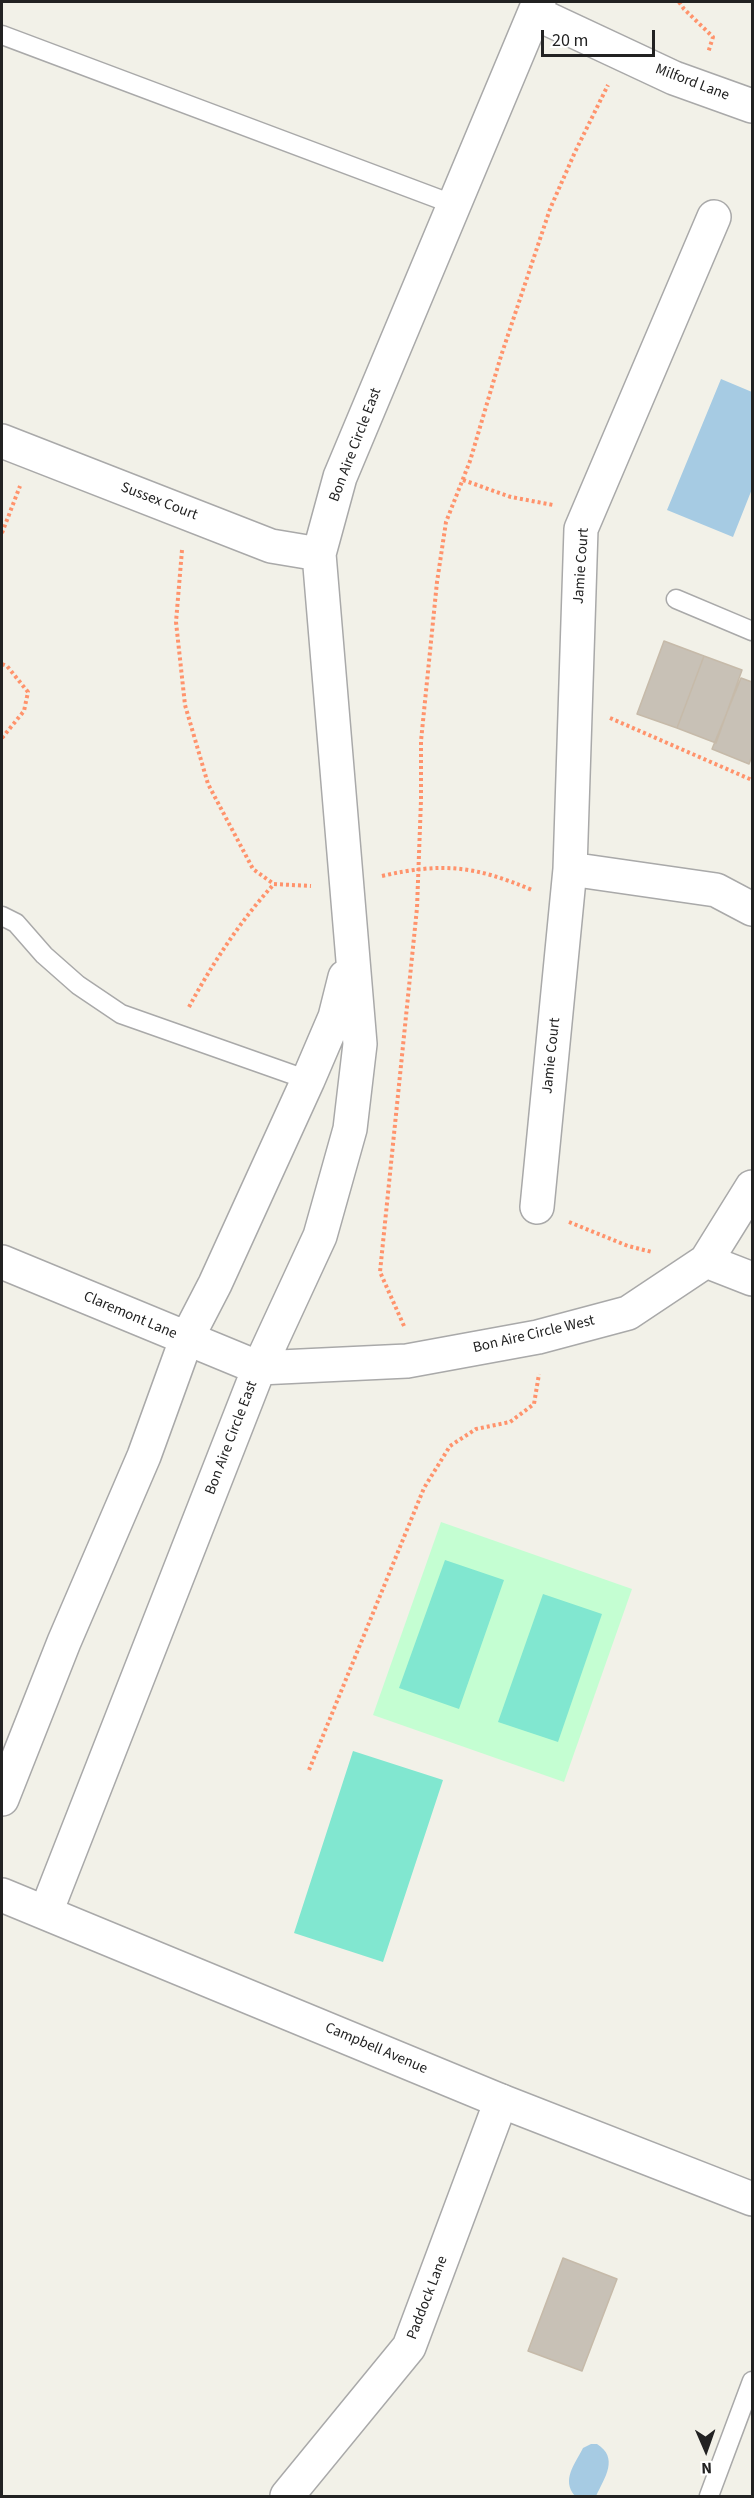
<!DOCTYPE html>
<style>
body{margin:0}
#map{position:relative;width:754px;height:2498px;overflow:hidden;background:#f2f1e8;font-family:"Source Sans 3",sans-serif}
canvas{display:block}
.frame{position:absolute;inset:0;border:3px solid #222;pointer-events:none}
.north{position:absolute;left:676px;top:2420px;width:60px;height:60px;-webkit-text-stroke:4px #fff;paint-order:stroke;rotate:178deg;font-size:16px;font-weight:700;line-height:24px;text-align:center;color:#222}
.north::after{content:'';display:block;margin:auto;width:21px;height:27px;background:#222;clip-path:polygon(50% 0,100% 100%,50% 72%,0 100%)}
.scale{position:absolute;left:541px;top:30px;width:114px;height:27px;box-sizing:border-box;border:3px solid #222;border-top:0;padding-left:8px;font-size:18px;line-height:21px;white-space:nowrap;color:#222;-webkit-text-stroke:4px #fff;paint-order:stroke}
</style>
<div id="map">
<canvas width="754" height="2498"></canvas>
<div class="frame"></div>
<div class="north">N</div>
<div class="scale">20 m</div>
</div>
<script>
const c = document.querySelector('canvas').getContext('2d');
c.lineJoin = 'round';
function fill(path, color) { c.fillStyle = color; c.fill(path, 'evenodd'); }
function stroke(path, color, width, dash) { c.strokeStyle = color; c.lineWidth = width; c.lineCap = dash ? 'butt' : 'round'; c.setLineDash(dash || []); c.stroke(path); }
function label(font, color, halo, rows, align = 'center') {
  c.font = font + ' "Source Sans 3",sans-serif'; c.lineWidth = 6; c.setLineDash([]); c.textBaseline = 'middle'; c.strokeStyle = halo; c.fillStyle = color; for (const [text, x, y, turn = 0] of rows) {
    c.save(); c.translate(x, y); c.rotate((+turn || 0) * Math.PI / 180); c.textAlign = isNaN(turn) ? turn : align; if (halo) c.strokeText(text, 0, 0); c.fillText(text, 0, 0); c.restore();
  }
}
fill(new Path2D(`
 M441,1522L632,1589L564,1782L373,1715Z`), '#c4fed2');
fill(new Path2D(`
 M445,1560L504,1580L459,1709L399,1688Z
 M543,1594L602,1614L558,1742L498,1722Z
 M353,1751L443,1780L383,1962L294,1933Z`), '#81e7d0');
fill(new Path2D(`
 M721,379L752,392V489L733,537L667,510Z
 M591,2444H597C619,2458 605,2477 596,2496H575C561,2480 575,2464 583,2448Z`), '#a6cbe3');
const building = new Path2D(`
 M664,641L704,656L677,728L637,714Z
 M704,656L742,670L716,743L677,728Z
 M741,678L752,682V756L749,764L712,749Z
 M563,2258L617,2279L582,2371L528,2351Z`);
fill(building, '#c8c1b6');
stroke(building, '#c6baa9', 1.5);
const service = new Path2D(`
 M2,35L455,205
 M676,599L752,631
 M2,916L16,923L44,955L78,985L121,1014L308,1080
 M709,2496L752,2381`);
const minor = new Path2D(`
 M535,13L674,78L752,106
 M2,441L271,546L319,554
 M570,869L716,890L752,909
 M537,1207L570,869L581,529L714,217
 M706,1261L752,1279
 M2,1262L259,1368L407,1361L538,1337L628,1313L706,1261L752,1187
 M2,1799L64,1642L144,1456L186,1340L215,1284L308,1080L335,1017L345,977
 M46,1912L259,1368L320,1236L350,1129L360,1044L319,554L340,477L539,2
 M287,2496L409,2347L501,2101`);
const tertiary = new Path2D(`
 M2,1895L501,2101L752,2199`);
stroke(service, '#a9a9a9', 21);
stroke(minor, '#a9a9a9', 36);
stroke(tertiary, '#a9a9a9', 36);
stroke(new Path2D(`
 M679,2L684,9L713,37L708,53
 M463,480L511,497L553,505
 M2,533L20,486
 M182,550L176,622L185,705L208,784L253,869L274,884L311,886
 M2,664L7,666L28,692L24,711L2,738
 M610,718L752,780
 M382,876C443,862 475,866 532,890
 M189,1007C212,964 241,920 274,884
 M569,1222L628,1246L652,1252
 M404,1326L380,1272L417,908L421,800V741L437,582L446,522L470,461L501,356L550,209L575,152L608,85
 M309,1770L424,1488L450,1446L476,1429L510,1422L534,1404L539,1374`), '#ff936c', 4, [3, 3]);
stroke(service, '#fff', 18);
stroke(minor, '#fff', 33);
stroke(tertiary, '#fff', 33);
label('15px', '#222', '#fff', [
 ["Milford Lane",692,83,21],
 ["Bon Aire Circle East",356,445,-69],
 ["Sussex Court",159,502,21],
 ["Jamie Court",582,566,-86],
 ["Jamie Court",552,1056,-84],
 ["Claremont Lane",130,1316,23],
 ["Bon Aire Circle West",534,1335,-13],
 ["Bon Aire Circle East",232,1438,-69],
 ["Campbell Avenue",376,2049,23],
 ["Paddock Lane",428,2298,-69]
]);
</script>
